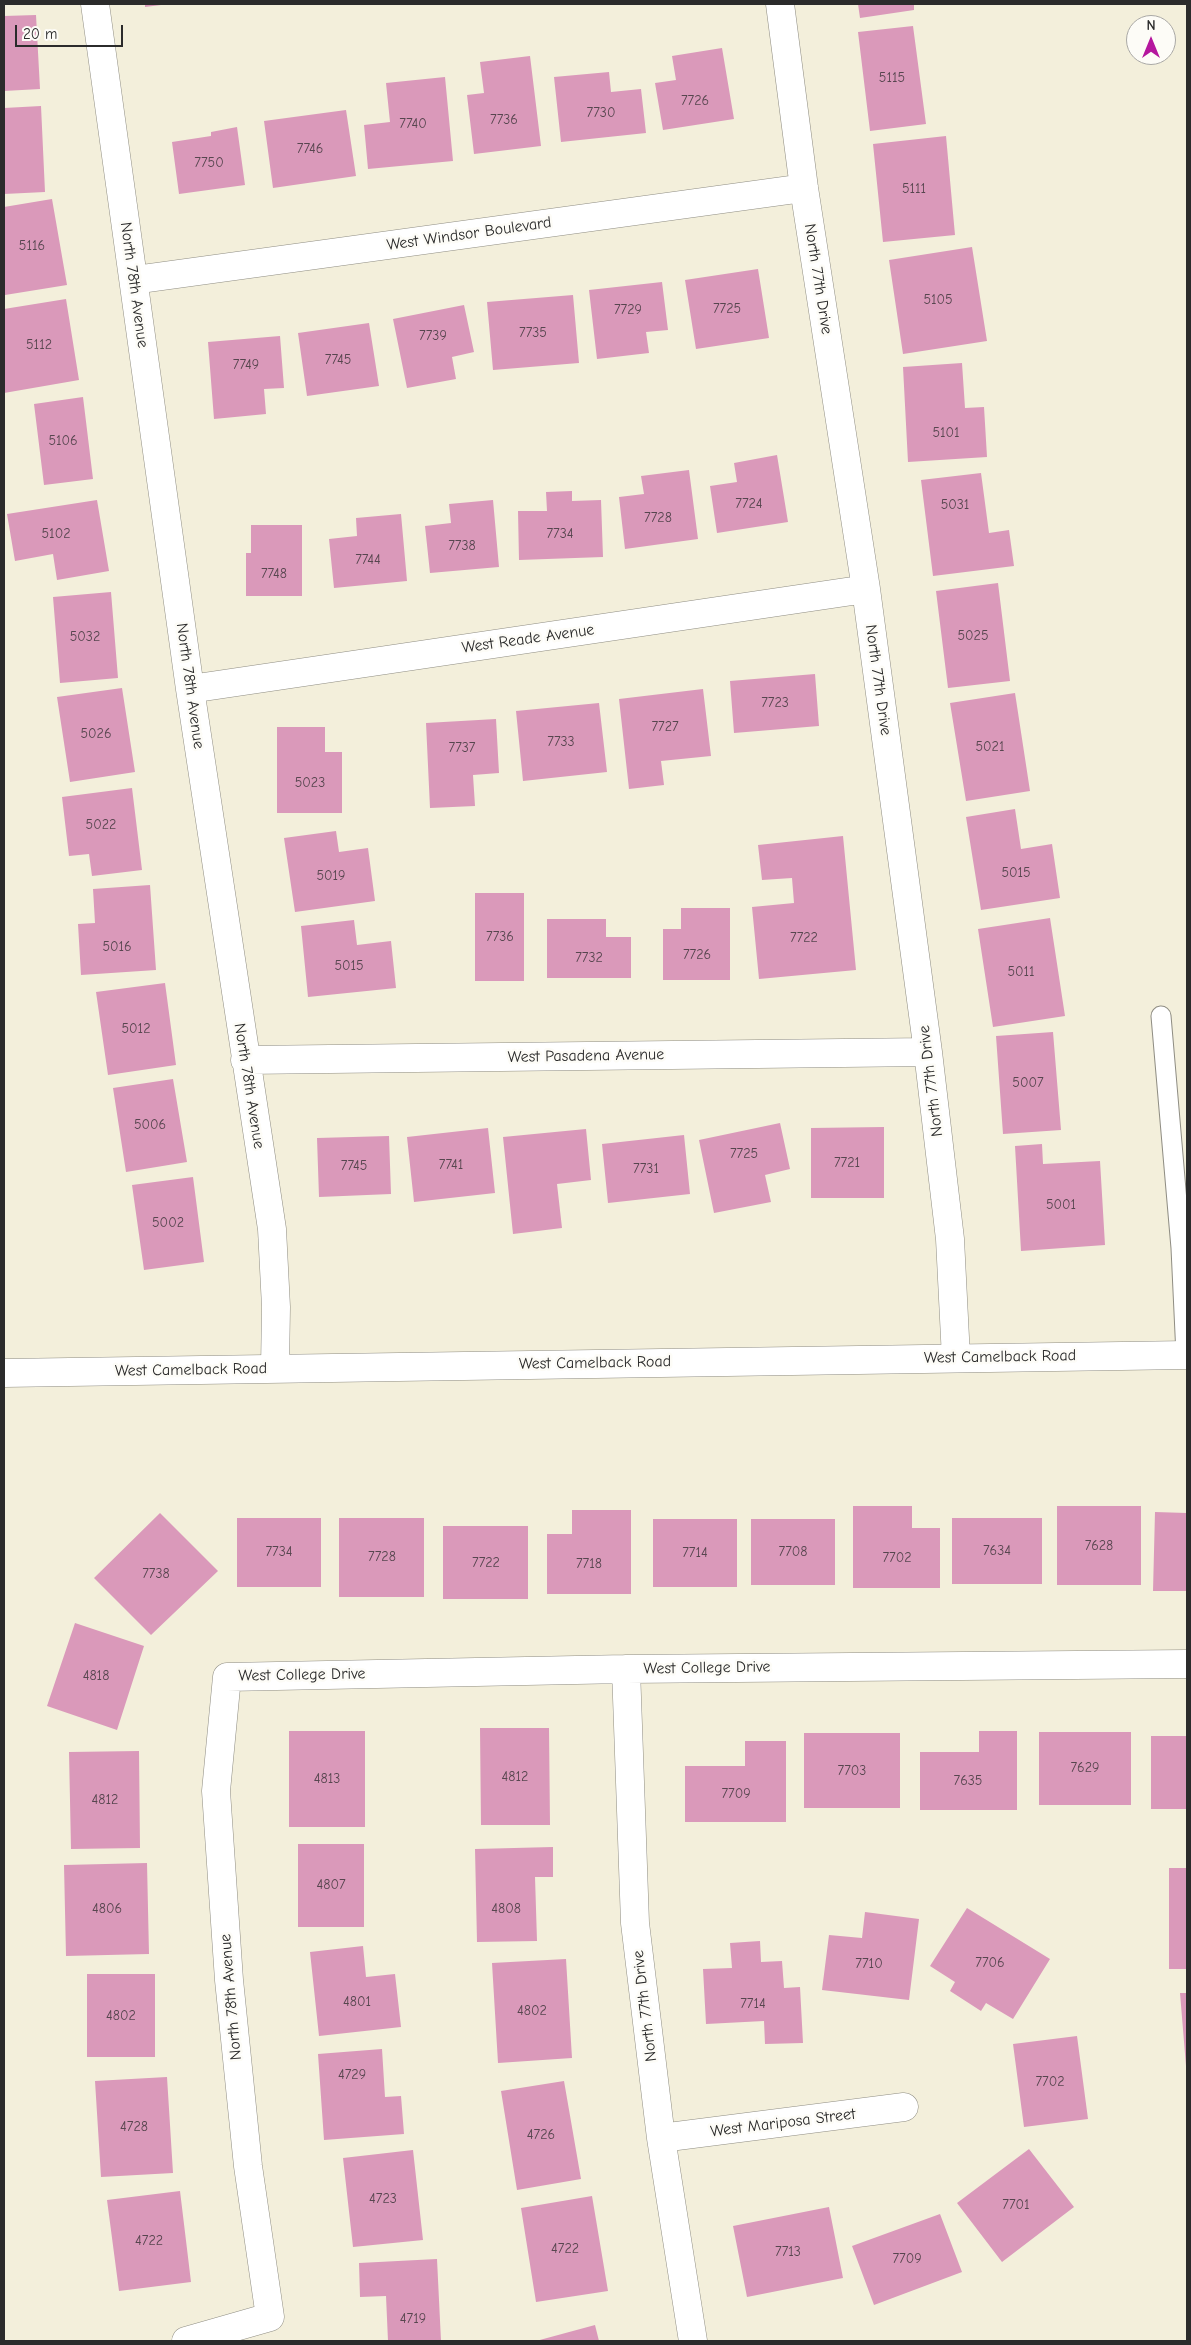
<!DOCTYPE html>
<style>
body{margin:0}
#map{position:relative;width:1191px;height:2345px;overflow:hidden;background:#f3efdb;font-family:"Comic Neue",sans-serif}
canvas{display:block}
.frame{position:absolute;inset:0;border:5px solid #2b2b2b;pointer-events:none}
.north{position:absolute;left:1126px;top:15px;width:50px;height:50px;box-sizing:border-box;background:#fdfcf7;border:1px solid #a9a8a5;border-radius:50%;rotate:0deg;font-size:14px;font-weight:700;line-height:20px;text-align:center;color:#2b2b2b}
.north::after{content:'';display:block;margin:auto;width:18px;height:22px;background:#b5179e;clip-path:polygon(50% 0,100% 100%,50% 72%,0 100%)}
.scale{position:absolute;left:15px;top:25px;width:108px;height:22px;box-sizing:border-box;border:2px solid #2b2b2b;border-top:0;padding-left:6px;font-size:15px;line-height:18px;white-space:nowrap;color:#2b2b2b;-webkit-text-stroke:4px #fdfcf7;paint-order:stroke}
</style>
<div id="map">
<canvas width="1191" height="2345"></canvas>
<div class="frame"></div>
<div class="north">N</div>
<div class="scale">20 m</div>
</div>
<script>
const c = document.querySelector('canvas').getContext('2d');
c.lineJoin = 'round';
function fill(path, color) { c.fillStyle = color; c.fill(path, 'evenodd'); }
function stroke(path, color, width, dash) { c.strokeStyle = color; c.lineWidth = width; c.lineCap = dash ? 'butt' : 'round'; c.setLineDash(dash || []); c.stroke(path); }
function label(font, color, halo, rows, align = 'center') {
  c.font = font + ' "Comic Neue",sans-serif'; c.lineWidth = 5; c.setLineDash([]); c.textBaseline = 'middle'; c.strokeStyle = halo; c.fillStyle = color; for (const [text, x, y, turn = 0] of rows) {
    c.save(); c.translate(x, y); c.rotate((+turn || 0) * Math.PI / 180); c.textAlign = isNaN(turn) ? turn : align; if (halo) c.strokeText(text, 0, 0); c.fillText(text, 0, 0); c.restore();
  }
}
fill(new Path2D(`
 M145,4H161V5L145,7Z
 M858,4H914V10L860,18Z
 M36,15L40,89L4,91V16Z
 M913,26L926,124L870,131L858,32Z
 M722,48L734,119L663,130L655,83L676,80L672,56Z
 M530,56L541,146L474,154L467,95L484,93L480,62Z
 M609,72L611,92L641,89L646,133L561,142L554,77Z
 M445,77L453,161L368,169L364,125L390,122L386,83Z
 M41,106L45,192L4,194V108Z
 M346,110L356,176L273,188L264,121Z
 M237,127L245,185L179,194L172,142L211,136V132Z
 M946,136L955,235L883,242L873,144Z
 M52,199L67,285L5,295L4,207Z
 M972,247L987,341L903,354L889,260Z
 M758,269L769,338L696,349L685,280Z
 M662,282L668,330L646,332L649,353L597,359L589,290Z
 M573,295L579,363L493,370L487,302Z
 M66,299L79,380L4,393V309Z
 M464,305L474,352L452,357L456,379L407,388L393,319Z
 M369,323L379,386L307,396L298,333Z
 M280,336L284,388L264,389L266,414L214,419L208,342Z
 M962,363L965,408L984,407L987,457L908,462L903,367Z
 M83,397L93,479L44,485L34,404Z
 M777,455L788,522L717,533L710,486L737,482L734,463Z
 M689,470L698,539L625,549L619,497L644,494L641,476Z
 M981,473L989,533L1009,530L1014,566L933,576L921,480Z
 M572,491V501L601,500L603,557L519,560L518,511H547L546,492Z
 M97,500L109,571L57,580L53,554L15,561L7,514Z
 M493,500L499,567L430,573L425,526L451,523L449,504Z
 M401,514L407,581L334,588L329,539L357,536L356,518Z
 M251,525H302V596H246V553H251Z
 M998,583L1010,681L948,688L936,591Z
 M111,592L118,678L60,683L53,597Z
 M815,674L819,726L734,733L730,681Z
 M122,688L135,772L70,782L57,697Z
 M703,689L711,756L661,761L664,785L629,789L619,699Z
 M1015,693L1030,791L966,801L950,703Z
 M599,703L607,772L523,781L516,711Z
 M496,719L499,773L473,775L475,806L430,808L426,723Z
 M277,727H325V752H342V813H277Z
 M132,788L142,870L92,876L89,854L69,856L62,797Z
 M1015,809L1021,849L1052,844L1060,898L981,910L966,817Z
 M336,831L339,852L368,848L375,901L295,912L284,838Z
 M843,836L856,970L759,979L752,907L794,903L792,878L762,880L758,845Z
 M150,885L156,970L81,975L78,924L95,923L93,889Z
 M475,893H524V981H475Z
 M681,908H730V980H663V929H681Z
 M1050,918L1065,1016L993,1027L978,929Z
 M547,919H606V937H631V978H547Z
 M354,920L357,945L391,941L396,988L308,997L301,926Z
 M165,983L176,1065L108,1075L96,992Z
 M1053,1032L1061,1130L1003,1134L996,1036Z
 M173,1079L187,1162L126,1172L113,1088Z
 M780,1123L790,1169L765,1175L771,1202L714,1213L699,1140Z
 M884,1127V1198H811V1128Z
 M488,1128L495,1193L414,1202L407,1137Z
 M586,1129L591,1180L557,1184L562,1228L513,1234L503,1137Z
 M684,1135L690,1194L608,1203L602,1144Z
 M389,1136L391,1194L319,1197L317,1138Z
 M1042,1144L1043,1164L1100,1161L1105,1245L1021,1251L1015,1146Z
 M193,1177L204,1262L144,1270L132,1185Z
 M853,1506H912V1528H940V1588H853Z
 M1057,1506H1141V1585H1057Z
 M572,1510H631V1594H547V1534H572Z
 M1155,1512L1187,1513V1591H1153Z
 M160,1513L218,1571L151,1635L94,1578Z
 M237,1518H321V1587H237Z
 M339,1518H424V1597H339Z
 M952,1518H1042V1584H952Z
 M653,1519H737V1587H653Z
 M751,1519H835V1585H751Z
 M443,1526H528V1599H443Z
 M75,1623L144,1646L117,1730L47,1706Z
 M480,1728H549L550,1825H481Z
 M289,1731H365V1827H289Z
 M979,1731H1017V1810H920V1752H979Z
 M1039,1732H1131V1805H1039Z
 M804,1733H900V1808H804Z
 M1151,1736H1187V1809H1151Z
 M745,1741H786V1822H685V1766H745Z
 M139,1751L140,1848L71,1849L69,1752Z
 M298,1844H364V1927H298Z
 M553,1847V1877H535L537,1941L477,1942L475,1849Z
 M147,1863L149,1954L66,1956L64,1865Z
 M1169,1868H1187V1969H1169Z
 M967,1908L1050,1959L1013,2019L986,2003L981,2011L950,1991L955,1982L930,1966Z
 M865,1912L919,1919L909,2000L822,1990L829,1935L862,1938Z
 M760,1941L761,1962L782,1961L784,1988L800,1987L803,2043L765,2044L764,2021L706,2024L703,1969L732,1968L730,1943Z
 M363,1946L366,1977L395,1974L401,2027L319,2036L310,1952Z
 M566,1959L572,2058L498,2063L492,1963Z
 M87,1974H155V2057H87Z
 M1180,1993H1187V2066H1186Z
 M1077,2036L1088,2119L1024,2127L1013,2044Z
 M382,2049L385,2097L401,2096L404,2134L324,2140L318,2054Z
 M167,2077L173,2173L101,2177L95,2081Z
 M564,2081L581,2179L517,2190L501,2091Z
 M1029,2149L1074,2207L1002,2262L957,2203Z
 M413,2150L423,2240L353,2247L343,2158Z
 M180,2191L191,2282L119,2291L107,2200Z
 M592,2196L608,2291L536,2302L521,2208Z
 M829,2207L843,2278L747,2297L733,2226Z
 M940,2214L962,2272L874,2305L852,2246Z
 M437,2259L441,2341H388L386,2296L360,2297L359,2263Z
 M595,2325L599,2341H536Z`), '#da99ba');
const lane = new Path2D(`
 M1161,1016L1181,1248L1186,1355`);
const street = new Path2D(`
 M95,4L190,689L272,1229L276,1307L275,1368
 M780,4L804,188L866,589L928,1052L950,1239L956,1358
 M134,280L804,188
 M190,689L866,589
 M245,1060L928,1052
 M626,1669L635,1923L661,2138L693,2341
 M661,2138L904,2107
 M186,2341L270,2317L248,2166L229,1980L216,1791L227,1677L626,1669L1187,1664`);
const primary = new Path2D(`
 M4,1373L1187,1355`);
stroke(lane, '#8f8d83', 21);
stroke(street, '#8f8d83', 29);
stroke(primary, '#8f8d83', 29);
stroke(lane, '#fff', 19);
stroke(street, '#fff', 28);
stroke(primary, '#fff', 28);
label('14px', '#57464f', null, [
 ["5115",892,78],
 ["7726",695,101],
 ["7730",601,113],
 ["7736",504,120],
 ["7740",413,124],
 ["7746",310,149],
 ["7750",209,163],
 ["5111",914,189],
 ["5116",32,246],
 ["5105",938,300],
 ["7725",727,309],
 ["7729",628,310],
 ["7735",533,333],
 ["7739",433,336],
 ["5112",39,345],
 ["7745",338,360],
 ["7749",246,365],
 ["5101",946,433],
 ["5106",63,441],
 ["7724",749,504],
 ["5031",955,505],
 ["7728",658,518],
 ["5102",56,534],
 ["7734",560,534],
 ["7738",462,546],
 ["7744",368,560],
 ["7748",274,574],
 ["5025",973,636],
 ["5032",85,637],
 ["7723",775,703],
 ["7727",665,727],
 ["5026",96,734],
 ["7733",561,742],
 ["5021",990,747],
 ["7737",462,748],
 ["5023",310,783],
 ["5022",101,825],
 ["5015",1016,873],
 ["5019",331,876],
 ["7736",500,937],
 ["7722",804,938],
 ["5016",117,947],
 ["7726",697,955],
 ["7732",589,958],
 ["5015",349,966],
 ["5011",1021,972],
 ["5012",136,1029],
 ["5007",1028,1083],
 ["5006",150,1125],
 ["7725",744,1154],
 ["7721",847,1163],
 ["7741",451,1165],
 ["7745",354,1166],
 ["7731",646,1169],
 ["5001",1061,1205],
 ["5002",168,1223],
 ["7628",1099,1546],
 ["7634",997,1551],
 ["7734",279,1552],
 ["7708",793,1552],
 ["7714",695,1553],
 ["7728",382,1557],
 ["7702",897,1558],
 ["7722",486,1563],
 ["7718",589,1564],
 ["7738",156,1574],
 ["4818",96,1676],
 ["7629",1085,1768],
 ["7703",852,1771],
 ["4812",515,1777],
 ["4813",327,1779],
 ["7635",968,1781],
 ["7709",736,1794],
 ["4812",105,1800],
 ["4807",331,1885],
 ["4806",107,1909],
 ["4808",506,1909],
 ["7706",990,1963],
 ["7710",869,1964],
 ["4801",357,2002],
 ["7714",753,2004],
 ["4802",532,2011],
 ["4802",121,2016],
 ["4729",352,2075],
 ["7702",1050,2082],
 ["4728",134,2127],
 ["4726",541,2135],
 ["4723",383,2199],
 ["7701",1016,2205],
 ["4722",149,2241],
 ["4722",565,2249],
 ["7713",788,2252],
 ["7709",907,2259],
 ["4719",413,2319]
]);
label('16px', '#2b2b2b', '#fdfcf7', [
 ["West Windsor Boulevard",469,234,-8],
 ["North 77th Drive",818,279,81],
 ["North 78th Avenue",134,285,82],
 ["West Reade Avenue",528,639,-8],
 ["North 77th Drive",878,680,82],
 ["North 78th Avenue",190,686,82],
 ["West Pasadena Avenue",586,1056,-1],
 ["North 77th Drive",931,1081,-97],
 ["North 78th Avenue",249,1086,81],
 ["West Camelback Road",1000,1357,-1],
 ["West Camelback Road",595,1363,-1],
 ["West Camelback Road",191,1370,-1],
 ["West College Drive",707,1668,-1],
 ["West College Drive",302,1675,-1],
 ["North 78th Avenue",231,1997,-95],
 ["North 77th Drive",645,2006,-97],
 ["West Mariposa Street",783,2123,-7]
]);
</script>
